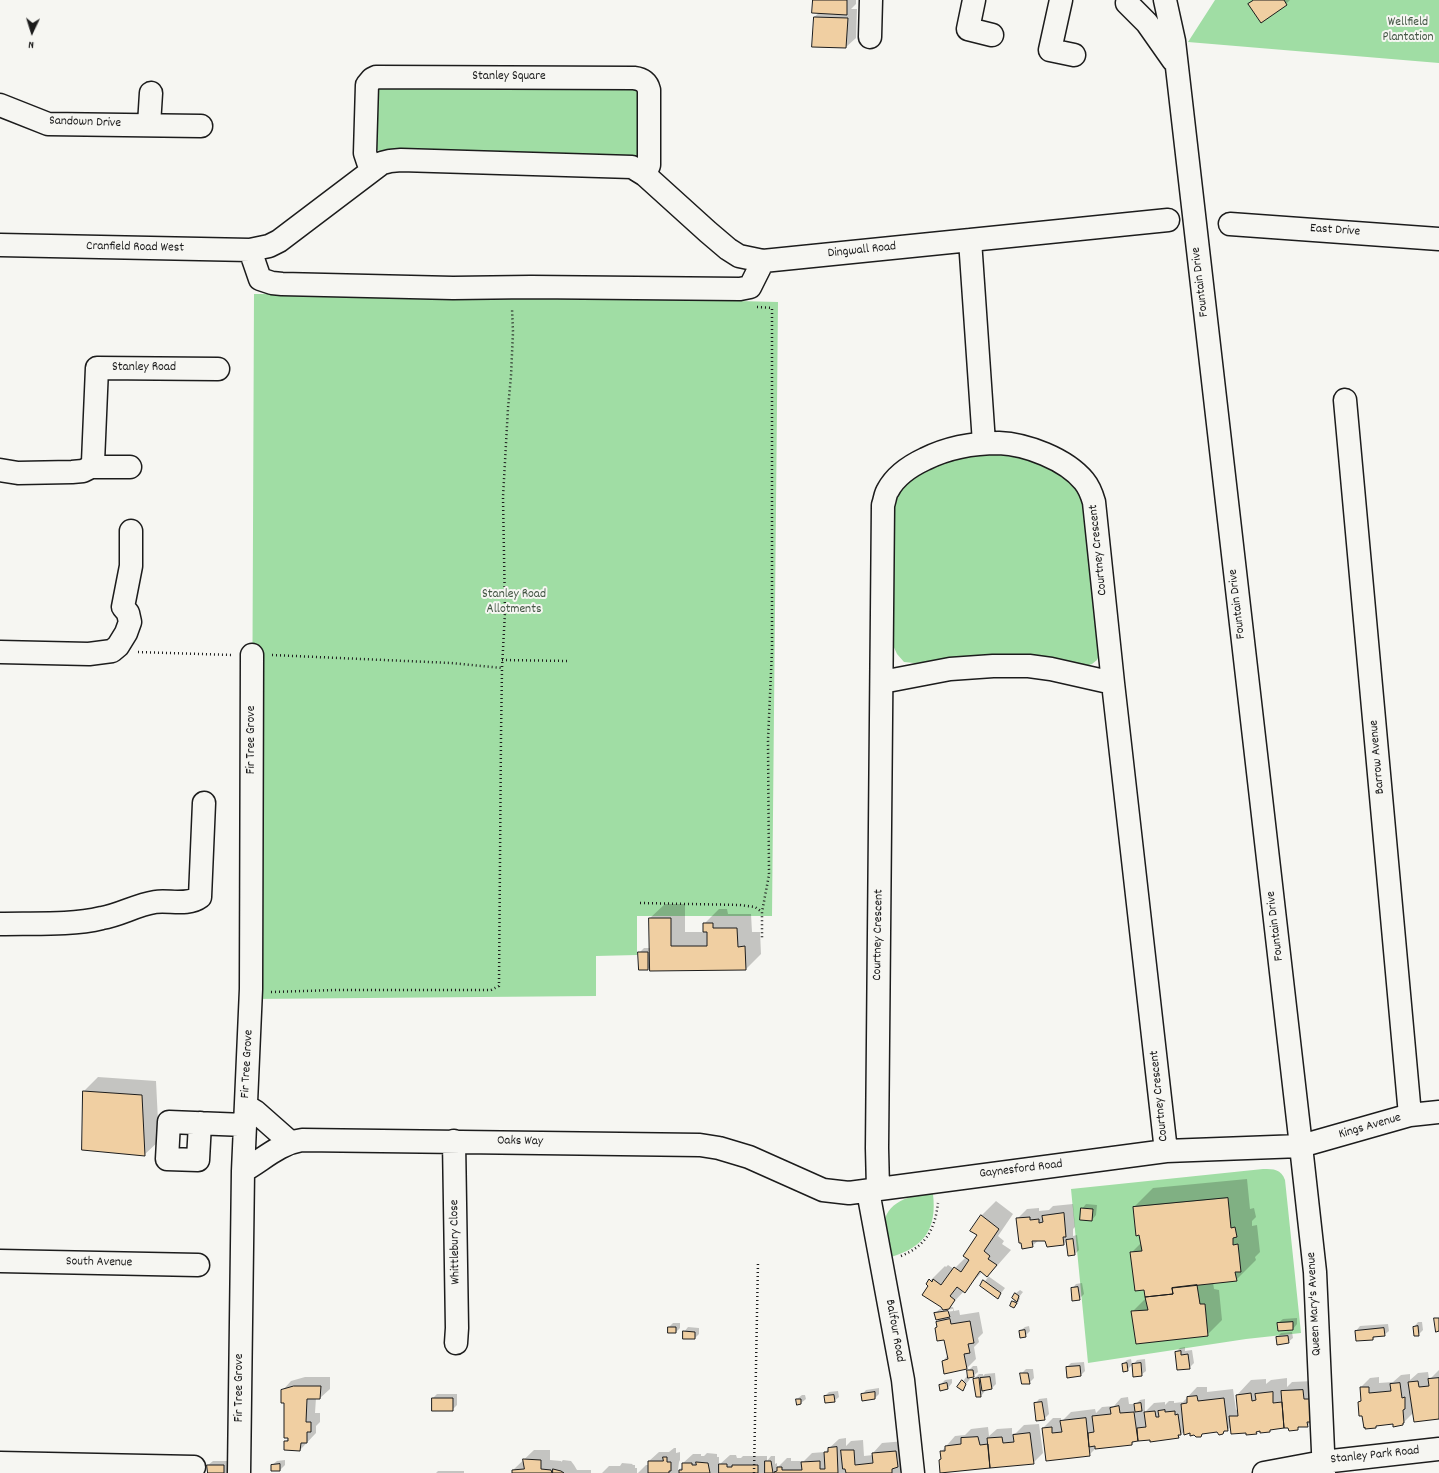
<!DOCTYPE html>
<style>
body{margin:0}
#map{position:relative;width:1439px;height:1473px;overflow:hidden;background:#f6f6f2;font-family:Dekko,sans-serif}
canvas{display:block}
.north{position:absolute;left:12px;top:12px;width:40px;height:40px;-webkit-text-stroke:3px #f6f6f2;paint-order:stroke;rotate:184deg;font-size:11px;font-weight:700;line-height:16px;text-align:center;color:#1c1c1c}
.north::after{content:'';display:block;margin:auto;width:14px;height:18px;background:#1c1c1c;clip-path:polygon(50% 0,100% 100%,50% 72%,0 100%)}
</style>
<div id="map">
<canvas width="1439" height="1473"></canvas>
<div class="north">N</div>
</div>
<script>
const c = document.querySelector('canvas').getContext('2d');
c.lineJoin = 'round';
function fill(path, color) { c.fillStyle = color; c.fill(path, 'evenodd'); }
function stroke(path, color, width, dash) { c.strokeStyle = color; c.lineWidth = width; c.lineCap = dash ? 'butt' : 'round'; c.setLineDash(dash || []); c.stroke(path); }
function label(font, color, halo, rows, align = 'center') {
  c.font = font + ' Dekko,sans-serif'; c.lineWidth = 4; c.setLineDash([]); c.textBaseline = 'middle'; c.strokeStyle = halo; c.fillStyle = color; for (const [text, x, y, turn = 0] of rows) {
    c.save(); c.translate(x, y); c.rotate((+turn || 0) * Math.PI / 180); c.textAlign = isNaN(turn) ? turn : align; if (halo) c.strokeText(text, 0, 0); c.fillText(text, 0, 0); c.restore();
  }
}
fill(new Path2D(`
 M1215,0H1439V63L1188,42Z
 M375,88H639L640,154L637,156L628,157L380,151L375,149Z
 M254,294L500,295L778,302L772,916H637V955L596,956V996L251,999Z
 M986,454C1016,456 1049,461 1073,482C1077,486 1080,495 1083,500L1099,655L1097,660L1092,664L1086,666L1072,662L1044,658L914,663L904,662L897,654L892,643L893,504C894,500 896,494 899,490C920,464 955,459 986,454Z
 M1263,1169C1274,1169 1281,1169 1285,1180L1301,1333L1246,1339L1088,1363L1071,1189Z
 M930,1193L933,1194C937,1228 925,1247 891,1257C889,1249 886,1241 885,1232C880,1204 907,1196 930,1193Z`), '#a0dda4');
fill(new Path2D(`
 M814,0H856V4L851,9H857L856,38L846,47L814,17L819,13Z
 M1253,0H1290L1286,4H1249Z
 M665,904H685V932H704V924L719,909H727L728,914H751L752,932H760L761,954L746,969L651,970V966L648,969H640L639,953L644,948H651L650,918Z
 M98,1077L156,1081L159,1141L144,1155L84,1091Z
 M1247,1179L1250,1209L1254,1208L1256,1217L1252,1221V1226L1257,1225L1260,1252L1255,1257L1256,1260L1236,1280L1213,1282L1214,1289L1219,1290L1222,1320L1207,1335L1132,1312L1146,1298L1145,1289L1131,1253L1141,1243L1134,1207L1153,1188Z
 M996,1201L1013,1214L998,1236L1004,1241L1002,1244L1011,1250L988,1276L1005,1288L998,1297L982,1286L988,1277L982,1272L949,1307H953L954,1311L959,1310L960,1315L979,1312L983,1333L978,1338L979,1342L974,1347L976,1359L967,1368L943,1361L948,1355L945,1339L937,1322L941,1318L935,1313L940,1309L943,1308L927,1284L945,1266L946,1267L948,1265L954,1269L966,1257L978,1235L981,1216ZM953,1309V1311L939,1313V1311Z
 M1073,1204L1075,1227L1073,1229V1236L1077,1235L1079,1250L1075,1254L1067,1241L1064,1244L1046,1239L1039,1240L1032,1246L1017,1219L1027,1209L1039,1208V1211L1049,1210L1053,1206Z
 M1086,1204L1097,1205L1096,1215L1092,1220L1082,1209Z
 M1082,1283L1084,1294L1079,1299L1072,1289L1076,1284Z
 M1020,1290L1023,1292L1019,1297L1020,1298L1018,1303L1014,1307L1011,1305L1015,1299V1294Z
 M1297,1318V1324L1293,1329L1278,1323L1283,1319Z
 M1418,1322H1422L1423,1330L1418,1335L1414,1327Z
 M673,1323H680V1328L676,1332L669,1327Z
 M1388,1324L1389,1331L1384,1335L1376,1336L1373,1339L1357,1340L1356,1331L1360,1326Z
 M1029,1326L1030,1331L1025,1336L1020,1331L1025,1327Z
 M688,1327L699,1328V1334L695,1338L684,1332Z
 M1292,1332L1293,1338L1288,1342L1277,1337L1281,1333Z
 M1185,1347V1351L1192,1350L1194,1363L1189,1368L1176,1352L1180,1348Z
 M1131,1359L1132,1365L1127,1370L1123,1364L1127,1360Z
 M1145,1359L1146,1371L1141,1375L1133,1365L1137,1360Z
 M1084,1362L1085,1371L1081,1375L1067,1367L1071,1363Z
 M973,1366H977L978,1372L973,1376L968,1371Z
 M1026,1369H1033L1034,1378L1029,1383L1021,1374Z
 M1439,1370V1418L1413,1413L1402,1424L1394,1423L1378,1425L1375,1428L1363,1415L1359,1402L1362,1399L1361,1387L1370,1378L1379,1377V1383L1393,1382L1401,1375L1410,1374V1380L1418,1373L1428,1372L1429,1378H1431Z
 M995,1373L996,1384L992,1388L985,1389V1391L981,1396L974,1379L979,1374H983V1376L985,1374Z
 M967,1376L970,1379L962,1389L959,1386Z
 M305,1377H330V1389L320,1398H316L315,1413H320V1422L316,1426V1433L300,1450L285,1442L289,1437L285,1402L282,1391L291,1381Z
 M1287,1378V1387L1292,1382L1313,1381L1322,1411L1307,1426H1301L1297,1429L1289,1427L1272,1429L1269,1431L1259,1430L1256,1433L1247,1432L1231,1427L1223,1433L1218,1431L1191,1432L1185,1431L1178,1437L1135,1441L1132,1444L1096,1448L1089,1455L1043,1428L1053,1418H1061V1422L1071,1412L1095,1409L1096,1413L1102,1407L1114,1406L1121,1398L1128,1397L1129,1404H1136L1140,1400L1145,1399V1412L1154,1403L1165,1402V1405L1169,1401H1174V1403L1183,1402L1197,1387H1207V1392L1233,1389L1236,1410L1238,1409L1237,1395L1251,1380L1266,1379V1384L1271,1380Z
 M952,1379V1383L948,1388L940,1385L945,1380Z
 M879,1388V1394L875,1398L862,1395L866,1390Z
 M838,1391L839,1397L834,1401L825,1396L829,1392Z
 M437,1394H457V1405L452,1410L433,1398Z
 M802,1395H805L806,1399L801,1403L798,1404L797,1399Z
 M1047,1398L1049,1414L1044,1419L1035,1404L1039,1399Z
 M1039,1424L1043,1453L1033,1463L941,1473L940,1460L942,1458L941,1452L955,1436L965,1435L971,1429L988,1427L989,1436L997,1429L1012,1428V1434L1016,1433L1024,1425Z
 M846,1438V1446L851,1441L863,1440L864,1456L873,1455V1453L882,1443L905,1441L902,1471L900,1473H638L646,1465H649V1461L659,1452H669L674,1448H676V1453L680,1452V1460L679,1462L678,1470L683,1467V1463L693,1454H701V1456H704L707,1453L717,1454V1457H719V1465L730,1455H736L737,1458H741L743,1456H767V1461L771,1456H775V1464L777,1463V1468L787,1458H791V1461H804L812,1453L825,1452L839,1439Z
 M534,1450H550V1460L561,1461V1462L563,1460L571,1461L574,1465L577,1470H591V1473H513V1470Z
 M285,1460V1465L280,1470H272V1465L277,1461Z
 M213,1461H228V1473H209L208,1465Z
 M622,1463L633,1464L632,1465H635V1468H637V1473H602L609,1466H620Z
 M438,1471H464V1473H436Z`), '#0003');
const building = new Path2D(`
 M813,0H847V15L812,13Z
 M1254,0H1284L1287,5L1261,23L1248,4Z
 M814,17L848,18L846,48L812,47Z
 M649,918H671V946H707V932H703V923H713V928H737L738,947L745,946L746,970L650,971Z
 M638,952H648V970H639Z
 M83,1091L142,1095L145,1156L82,1150Z
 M1228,1198L1231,1228L1235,1227L1237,1237L1233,1238V1245L1238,1244L1241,1272H1235L1237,1281L1172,1288L1173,1294L1145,1297L1144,1290L1135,1291L1130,1252L1142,1251L1139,1235L1136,1236L1133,1207Z
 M1081,1208L1093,1209L1092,1221L1080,1220Z
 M1064,1213L1066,1237H1063L1064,1245L1047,1247L1045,1241H1032L1033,1247L1022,1249L1021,1243H1019L1016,1218L1030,1217V1220L1039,1219V1223L1043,1222L1042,1216Z
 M981,1215L999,1229L984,1251L990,1256L988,1259L997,1265L987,1277L980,1271L965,1293L957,1287L950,1296L955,1300L949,1309L943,1310L941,1307L922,1295L928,1286L926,1284L929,1279L932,1282L933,1279L941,1285L954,1267L961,1272L969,1260L963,1256L977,1235L970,1231Z
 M1073,1239L1075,1255L1068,1256L1066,1240Z
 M983,1280L1001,1293L998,1299L980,1286Z
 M1197,1285L1200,1304H1205L1208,1336L1136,1344L1131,1311L1148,1310L1145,1297L1173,1294L1172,1288Z
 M1078,1287L1080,1300L1072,1301L1071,1288Z
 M1015,1293L1019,1296L1017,1302L1012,1298Z
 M1012,1301L1017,1303L1014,1308L1010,1306Z
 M948,1311L950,1317L936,1320L934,1313Z
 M1434,1318H1439V1331L1436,1332Z
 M950,1319L951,1324L970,1321L974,1343L968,1344L970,1353L964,1354L967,1369L944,1374L942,1361L948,1359L944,1340L937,1341L935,1328L937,1327L936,1322Z
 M1293,1322V1330L1278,1331L1277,1323Z
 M1418,1326L1419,1336H1414L1413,1327Z
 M668,1327H676V1333H668Z
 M1384,1328L1385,1336L1373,1337V1340L1356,1341L1355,1331Z
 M1025,1330L1026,1337L1020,1338L1019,1331Z
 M683,1331L695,1332V1339H683Z
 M1288,1336L1289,1343L1277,1345L1276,1337Z
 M1181,1351V1355L1188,1354L1190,1369L1177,1370L1175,1352Z
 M1127,1363L1128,1371L1123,1372L1122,1364Z
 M1141,1363L1142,1376L1133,1377L1132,1364Z
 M1080,1366L1081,1376L1067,1378L1066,1367Z
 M967,1370H973L974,1377L968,1378Z
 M1020,1373H1028L1030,1384H1022Z
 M990,1377L992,1389L982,1391L980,1378Z
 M979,1378L981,1397H976L973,1379Z
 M1439,1378V1419L1414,1422L1408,1382L1418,1381L1419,1387L1429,1386L1428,1379Z
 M962,1380L966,1384L963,1391L957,1387Z
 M947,1383L948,1389L940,1391L939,1385Z
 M1400,1383L1402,1398L1405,1397V1409L1403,1410L1404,1423H1403V1425L1393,1427V1424L1376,1426V1428L1365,1429V1427L1364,1428L1362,1416H1359L1358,1402L1361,1401L1360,1387H1369V1393L1391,1391L1390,1384Z
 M294,1386H321L320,1399H307L306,1422H311V1432H307V1443H301L300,1451L284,1450V1441H288V1438H284V1403H281V1390Z
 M1303,1390L1304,1399H1310L1313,1422H1307L1308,1427H1298V1430L1289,1431L1288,1428H1284L1281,1391Z
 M875,1392V1399L862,1401L861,1394Z
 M1273,1392V1403L1282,1402L1284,1428L1270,1430V1432L1260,1433V1431L1256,1432L1257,1434L1246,1435V1433L1231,1434L1229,1416H1238L1236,1395L1251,1393L1252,1401L1256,1400L1255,1394Z
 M834,1395L835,1402L825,1403L824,1396Z
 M1197,1396L1198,1401L1224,1398L1228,1431H1224L1223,1434L1219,1435L1217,1432L1202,1434L1201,1437H1196L1194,1435L1190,1436V1433L1184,1435L1181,1404L1187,1403V1397Z
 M432,1398H453V1411H432Z
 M796,1399H801V1404L797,1405Z
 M1042,1402L1045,1420L1036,1421L1034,1403Z
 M1141,1403L1142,1411L1135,1412L1134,1404Z
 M1119,1406L1120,1413L1134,1412L1138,1441L1132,1442V1445L1095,1449V1446L1089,1447L1088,1433L1094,1432L1092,1416L1111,1414L1110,1408Z
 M1165,1410V1412L1175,1411V1415L1178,1414L1181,1435H1178L1179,1438L1150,1442V1440L1138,1441L1137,1428L1146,1427L1144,1412L1155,1411L1156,1417H1159L1158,1411Z
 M1086,1418L1090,1456L1046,1461L1042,1428L1052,1427V1433L1062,1432L1060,1421Z
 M1030,1433L1034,1464L990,1468L987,1438L1002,1437L1003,1443L1014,1442L1013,1435Z
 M978,1437L980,1445L988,1444L990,1468L940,1473L939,1460L941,1459L940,1451H945V1446L961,1444V1438Z
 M837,1447L838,1473H774V1472L777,1471V1467H782V1470H802L801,1462L820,1461V1469H825L824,1452H828V1448Z
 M841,1450H854L855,1465L873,1463L872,1453L896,1451L898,1467L892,1469V1473H846L845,1469H843Z
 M663,1457H667V1462H671V1471H669V1473H648V1461H663Z
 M523,1459L541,1460V1469L551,1470L552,1473H512V1470L524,1469Z
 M765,1461H771L773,1473H765Z
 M696,1462L708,1463L710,1473H679V1470H682V1463H692V1465H696Z
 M280,1464V1471H271V1465Z
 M719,1464H727V1467H732V1465H758V1473H719Z
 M207,1465H224V1473H208Z
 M553,1469L561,1471L564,1473H553Z`);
fill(building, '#f0cfa2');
stroke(building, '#1c1c1c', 1);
const minor = new Path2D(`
 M974,0L968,29L992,35
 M1061,0L1050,50L1074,55
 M1165,0L1174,41L1301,1146L1315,1272L1324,1473
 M1127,3L1147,23L1173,60
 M870,37L871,0
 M0,105L48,124L201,126
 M149,125L151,93
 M372,169L368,162L365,153L367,85L372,79L376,77L634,78C642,79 647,82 649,90V165L645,175
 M1230,224L1439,239
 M970,240L984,443
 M0,245L250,250L269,246L279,241L382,163L390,161L401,160L632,167L645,175L708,232L728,249L739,256L763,261L1168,220
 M250,250L260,279L272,283L282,284L453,288L531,287L740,289L750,287L763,261
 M1345,400L1410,1115
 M91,467L93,462L97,368L218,369
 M0,470L18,473L72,472L83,471L91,467H130
 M0,652L89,654L112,651L118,646L126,633L130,622L128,613L123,607L131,566V531
 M882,682L950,669L993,666H1029L1051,669L1113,683
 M0,924C33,923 69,926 102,918C120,915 136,905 155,902C169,900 188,906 200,897L204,803
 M246,1106L256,1112L290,1142
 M200,1123L198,1160L167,1159L169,1122L245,1125
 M454,1141L457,1328L456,1343
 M243,1171C263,1160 278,1144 302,1140L700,1145L719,1148L749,1157L823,1190L849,1193L1166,1151L1301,1146L1410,1115L1439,1112
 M878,1189L877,1148L883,505C885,500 885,494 888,490C896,475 910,466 925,459C947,448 974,443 999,443C1026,444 1066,459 1084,481C1089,487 1092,495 1094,502L1113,683L1166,1151
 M868,1191L903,1380L913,1473
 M0,1261L198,1265
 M0,1463L194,1467
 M239,1473L243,1171L251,989L252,655
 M1264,1473L1323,1462L1439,1449`);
stroke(minor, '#1c1c1c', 25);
stroke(new Path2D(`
 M757,307L772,308V650L768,740L769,875L762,912V940
 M138,652L231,655
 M272,655L451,663L502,668
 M502,660L568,661
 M640,903L740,905L755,907L762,912
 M271,992L336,990H491L499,986L501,736L502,668L505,612L503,497L508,408L511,376L513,332L512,308
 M901,1256C926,1246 935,1229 938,1203
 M754,1473L758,1261`), '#1c1c1c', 2.5, [1, 3]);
stroke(minor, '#f6f6f2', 22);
label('13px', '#445645', '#f6f6f2', [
 ["Wellfield",1408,23],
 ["Plantation",1408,38],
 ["Stanley Road",514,595],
 ["Allotments",514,610]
]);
label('13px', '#1c1c1c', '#f6f6f2', [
 ["Stanley Square",509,77],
 ["Sandown Drive",85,123,2],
 ["East Drive",1335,231,4],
 ["Cranfield Road West",135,248,1],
 ["Dingwall Road",862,251,-6],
 ["Fountain Drive",1201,282,-97],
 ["Stanley Road",144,368],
 ["Courtney Crescent",1099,550,-96],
 ["Fountain Drive",1238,604,-97],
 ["Fir Tree Grove",252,740,-90],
 ["Barrow Avenue",1378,757,-95],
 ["Fountain Drive",1276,926,-97],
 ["Courtney Crescent",879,935,-89],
 ["Fir Tree Grove",248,1064,-87],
 ["Courtney Crescent",1160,1096,-96],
 ["Kings Avenue",1370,1127,-16],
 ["Oaks Way",520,1142,1],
 ["Gaynesford Road",1021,1170,-7],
 ["Whittlebury Close",456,1242,-91],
 ["South Avenue",99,1263,1],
 ["Queen Mary's Avenue",1315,1304,-93],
 ["Balfour Road",894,1331,80],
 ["Fir Tree Grove",240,1388,-90],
 ["Stanley Park Road",1375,1456,-6]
]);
</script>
